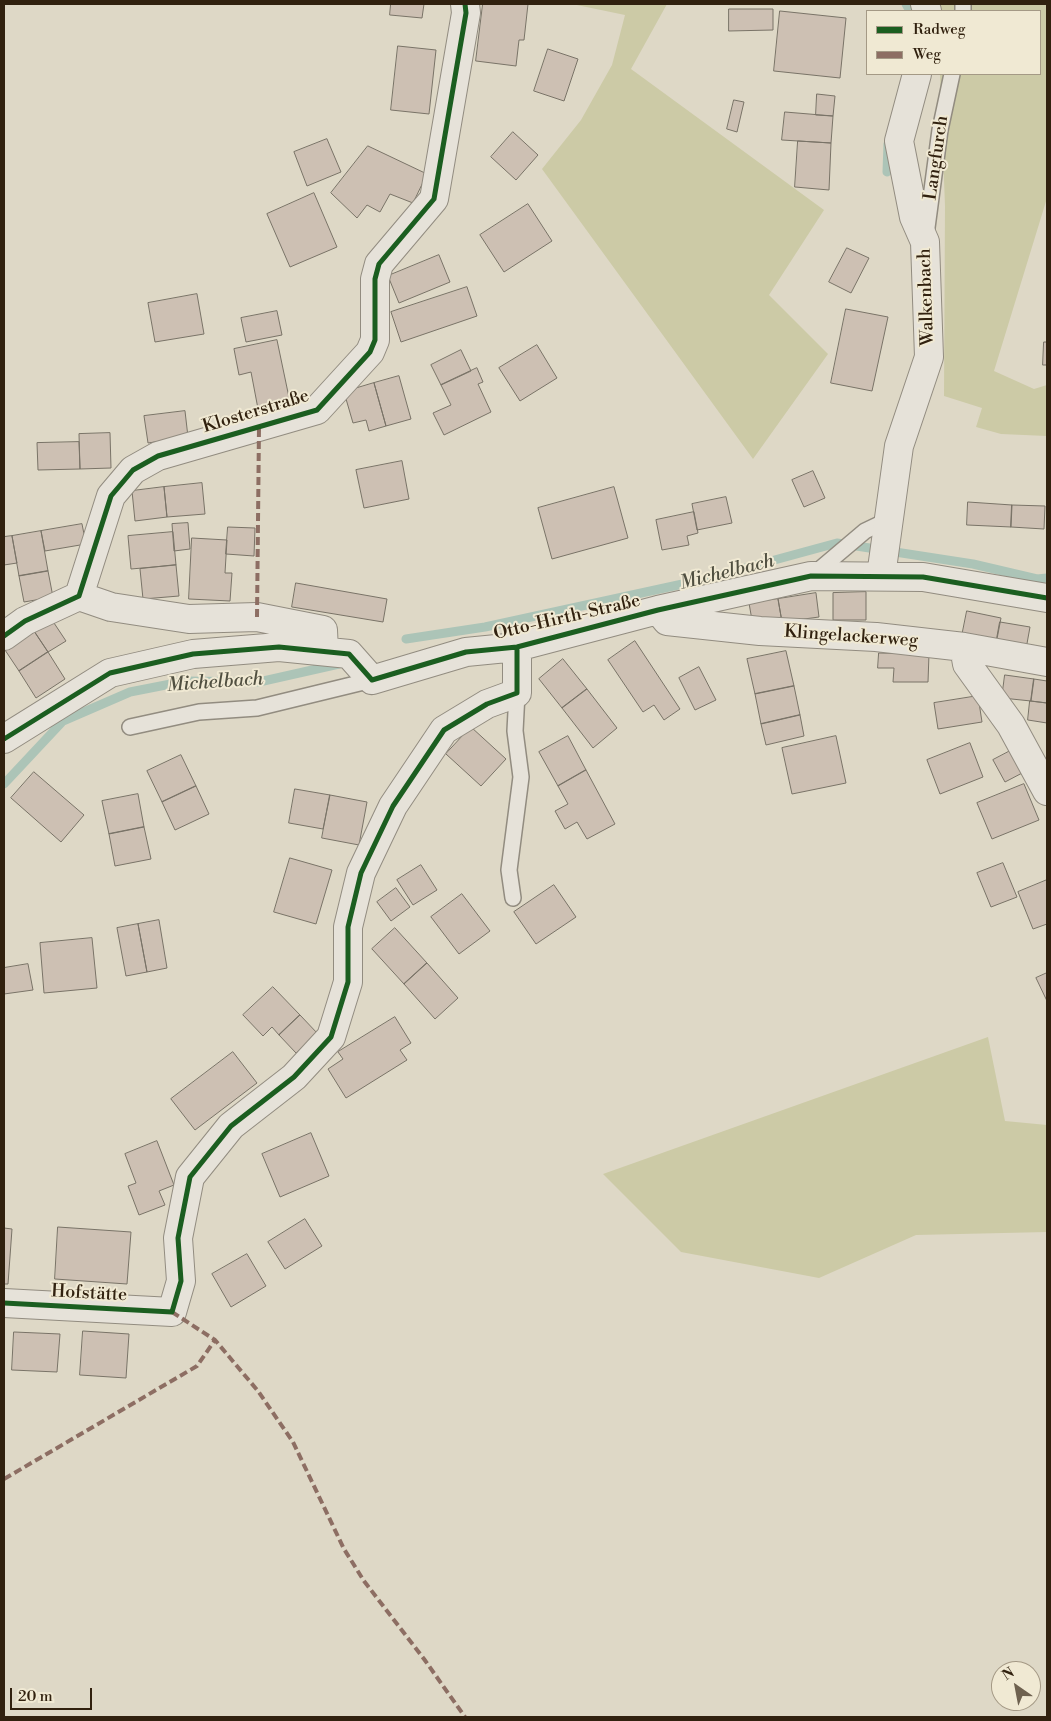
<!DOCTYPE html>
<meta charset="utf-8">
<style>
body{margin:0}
#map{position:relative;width:1051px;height:1721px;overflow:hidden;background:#ded8c6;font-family:"Libre Bodoni",serif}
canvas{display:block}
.frame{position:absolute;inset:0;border:5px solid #31210f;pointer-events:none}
.legend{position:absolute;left:866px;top:10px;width:175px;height:65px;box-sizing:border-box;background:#f0e9d3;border:1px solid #a49985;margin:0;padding:6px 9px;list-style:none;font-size:15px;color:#31210f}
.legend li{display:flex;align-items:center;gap:10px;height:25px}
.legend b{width:25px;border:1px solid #a49985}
.north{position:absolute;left:991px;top:1661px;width:50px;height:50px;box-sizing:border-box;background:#f0e9d3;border:1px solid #a49985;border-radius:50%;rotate:327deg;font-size:14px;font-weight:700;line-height:20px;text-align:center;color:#31210f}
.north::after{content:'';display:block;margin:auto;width:18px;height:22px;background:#6e614f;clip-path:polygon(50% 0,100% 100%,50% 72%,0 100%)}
.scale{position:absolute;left:10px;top:1688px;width:82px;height:22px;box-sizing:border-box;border:2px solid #31210f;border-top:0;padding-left:6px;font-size:15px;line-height:18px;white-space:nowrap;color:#31210f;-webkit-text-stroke:4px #f0e9d3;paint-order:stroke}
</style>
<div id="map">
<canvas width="1051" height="1721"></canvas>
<div class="frame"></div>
<ul class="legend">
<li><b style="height:6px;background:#1b5e20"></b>Radweg</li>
<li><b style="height:6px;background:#8d6e63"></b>Weg</li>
</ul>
<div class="north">N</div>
<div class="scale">20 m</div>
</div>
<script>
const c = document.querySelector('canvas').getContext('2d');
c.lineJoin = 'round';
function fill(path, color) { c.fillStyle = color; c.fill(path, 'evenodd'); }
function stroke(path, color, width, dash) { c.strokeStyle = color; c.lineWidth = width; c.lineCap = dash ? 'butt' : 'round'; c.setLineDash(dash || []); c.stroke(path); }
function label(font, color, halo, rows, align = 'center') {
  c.font = font + ' "Libre Bodoni",serif'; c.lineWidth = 4; c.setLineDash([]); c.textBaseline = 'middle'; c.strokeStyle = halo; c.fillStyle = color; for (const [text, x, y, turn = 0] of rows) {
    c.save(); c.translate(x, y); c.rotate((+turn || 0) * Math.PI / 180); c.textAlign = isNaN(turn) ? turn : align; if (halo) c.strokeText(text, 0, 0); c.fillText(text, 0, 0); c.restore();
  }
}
fill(new Path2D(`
 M572,4H667L631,69L824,210L769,295L828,354L753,459L542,169L581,120L612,65L625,15Z
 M937,4H1047V198L994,371L1034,389L1047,385V436L1001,434L976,427L982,408L944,396L945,206L940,74H1040V11H938Z
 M988,1037L1005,1121L1047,1125V1232L916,1235L819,1278L681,1252L603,1174Z`), '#cccaa6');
stroke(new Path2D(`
 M906,4L910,11
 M887,172L888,144
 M406,639L485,627L701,580L837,543L973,564L1037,579L1047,578
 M4,784L63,721L130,692L186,681L259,682L339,664`), '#acc4b7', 9);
const building = new Path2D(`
 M391,4H424L422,18L390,15Z
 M483,4H528L524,40H519L516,66L476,61Z
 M729,9H773V30L729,31Z
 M780,11L846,18L840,78L774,71Z
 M398,46L436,50L429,114L391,110Z
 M548,49L578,59L564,101L534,91Z
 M817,94L835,96L833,116L816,115Z
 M734,100L744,102L737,132L727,129Z
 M785,112L833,116L831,143L782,140Z
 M513,132L538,155L516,180L491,157Z
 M327,139L341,172L307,186L294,152Z
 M798,141L831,143L829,190L795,187Z
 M368,146L427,174L413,203L390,194L380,212L367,205L357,218L331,193Z
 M314,193L337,247L290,267L267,214Z
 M528,204L552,241L504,272L480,235Z
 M847,248L869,258L851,293L829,282Z
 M439,255L450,282L399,303L388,276Z
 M467,287L477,316L401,342L391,312Z
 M197,294L204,334L155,342L148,303Z
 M846,309L888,317L872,391L831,383Z
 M277,311L282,335L246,342L241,318Z
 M277,340L291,407L259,414L251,372L239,375L234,349Z
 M1044,342H1047V365H1043Z
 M537,345L557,378L520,401L499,368Z
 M461,350L471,371L441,385L431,365Z
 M477,368L483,382L478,384L491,412L444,435L433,413L451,405L441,385Z
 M399,376L411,419L386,426L374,383Z
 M374,383L386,426L369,431L366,420L353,423L344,392Z
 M185,411L188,437L148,443L144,416Z
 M110,433L111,468L80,469L79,434Z
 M79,442L80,469L38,470L37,443Z
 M402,461L409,499L364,508L356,470Z
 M813,471L825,498L804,507L792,480Z
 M202,483L205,514L167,517L164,487Z
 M164,487L167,517L135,521L132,491Z
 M614,487L628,538L552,559L538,508Z
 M726,497L732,523L697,530L692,504Z
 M968,502L1012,505L1011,527L967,525Z
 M1012,505L1045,506L1044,529L1011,527Z
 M694,512L698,533L687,536L689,545L662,550L656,520Z
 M188,523L190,549L174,551L172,524Z
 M82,524L86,544L45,551L41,531Z
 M228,527L255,528L254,556L226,554Z
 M41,531L48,571L19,576L12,536Z
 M173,532L176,565L131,569L128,536Z
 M12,536L17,563L4,565V537Z
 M192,538L227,540L225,573H232L230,601L189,599Z
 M176,565L179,596L143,599L140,569Z
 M48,571L53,597L24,602L19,576Z
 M296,583L387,599L383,622L292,607Z
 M866,592V620H833V593Z
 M816,593L819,617L782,622L778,599Z
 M778,599L782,622L753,626L749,603Z
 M967,611L1001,618L996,644L961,641Z
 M52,620L66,641L48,652L34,631Z
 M1000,622L1030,627L1026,649L996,644Z
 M34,631L48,652L19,671L5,650Z
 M635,641L680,709L664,720L654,705L643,712L608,660Z
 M786,651L794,686L755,694L747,659Z
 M48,652L65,679L36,698L19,671Z
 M879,653L929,654L928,682H893L894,668H878Z
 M563,659L587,689L562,708L539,679Z
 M699,667L716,700L695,710L679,678Z
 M1005,675L1034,679L1031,701L1002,698Z
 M1034,679L1047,681V703L1031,701Z
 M794,686L800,715L761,724L755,694Z
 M587,689L617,728L593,748L562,708Z
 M978,696L982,722L938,729L934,703Z
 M1030,701L1047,703V723L1028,720Z
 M800,715L804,736L766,745L761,724Z
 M471,727L506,759L481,786L446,754Z
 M568,736L586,770L558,786L539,752Z
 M836,736L846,783L792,794L782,748Z
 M970,743L983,777L940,794L927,760Z
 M1014,749L1026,771L1005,782L993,760Z
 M181,755L196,786L162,802L147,771Z
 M586,770L615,824L587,839L577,822L565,829L555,811L568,804L558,786Z
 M34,772L84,815L61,842L11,798Z
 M1024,784L1039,820L992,839L977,803Z
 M196,786L209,814L175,830L162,802Z
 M295,789L330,795L323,829L289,823Z
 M138,794L144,827L109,834L102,801Z
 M330,795L367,802L359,845L322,838Z
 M144,827L151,859L115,866L109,834Z
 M290,858L332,870L316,924L274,912Z
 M1003,863L1017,897L991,907L977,873Z
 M421,865L437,890L413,905L397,880Z
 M1047,880V924L1033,929L1018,892Z
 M554,885L576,917L536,944L514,912Z
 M396,888L410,907L391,921L377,902Z
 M462,894L490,931L459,954L431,917Z
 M159,920L167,968L147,972L138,924Z
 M138,924L147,972L126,976L117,928Z
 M395,928L427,963L404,984L372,949Z
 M92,938L97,988L44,993L40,943Z
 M427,963L458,998L435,1019L404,984Z
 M28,964L33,990L4,994V968Z
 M1047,973V1001L1036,978Z
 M273,987L300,1015L279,1035L272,1027L263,1036L243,1015Z
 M300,1015L318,1034L296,1053L279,1035Z
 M395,1017L411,1043L400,1050L407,1060L346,1098L328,1069L343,1059L338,1052Z
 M233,1052L257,1083L195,1130L171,1099Z
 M311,1133L329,1176L280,1197L262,1154Z
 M157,1141L174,1185L159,1191L165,1205L139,1215L128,1186L136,1183L125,1154Z
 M305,1219L322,1246L285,1269L268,1242Z
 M58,1227L131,1232L127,1284L55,1279Z
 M4,1228L12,1229L8,1284H4Z
 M247,1254L266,1286L231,1307L212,1274Z
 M83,1331L129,1334L126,1378L80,1375Z
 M14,1332L60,1334L57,1372L12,1370Z`);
fill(building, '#cdc0b3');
stroke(building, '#797367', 1);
const lane = new Path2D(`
 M963,11V4
 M926,235L940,130L952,74
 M813,575L865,531L888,520
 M130,727L199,712L257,708L372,680
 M513,898L509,870L521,777L515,731L517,693`);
const street = new Path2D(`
 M925,4L927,11
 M881,576L899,446L929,357L925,242L914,217L899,141L917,74
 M79,596L111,607L189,619L257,617L323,630L324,651
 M658,610L667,621L760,631L876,637L964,647L1047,662
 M4,636L25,621L79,596L111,496L133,470L158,456L317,410L370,352L375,340V279L379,264L434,199L466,13L465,4
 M964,647L967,664L1011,725L1047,791
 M4,739L110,673L193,654L279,647L349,654L372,680L466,652L517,647L658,610L811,576L923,577L1047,598
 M4,1303L172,1312L181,1281L178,1238L190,1177L231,1126L294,1077L331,1037L348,982V927L361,873L393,806L444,730L487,704L517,693V647`);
stroke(lane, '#928c80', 18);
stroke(street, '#928c80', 30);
stroke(lane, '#e6e2d9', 15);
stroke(street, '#e6e2d9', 28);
stroke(new Path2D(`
 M257,617L259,427
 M172,1312L215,1340L258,1391L293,1442L344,1549L364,1581L424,1659L465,1717
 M4,1479L197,1366L215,1340`), '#8d6e63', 4, [8, 4]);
stroke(new Path2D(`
 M4,636L25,621L79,596L111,496L133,470L158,456L317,410L370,352L375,340V279L379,264L434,199L466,13L465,4
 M4,739L110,673L193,654L279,647L349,654L372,680L466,652L517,647L658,610L811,576L923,577L1047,598
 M4,1303L172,1312L181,1281L178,1238L190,1177L231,1126L294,1077L331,1037L348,982V927L361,873L393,806L444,730L487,704L517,693V647`), '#1b5e20', 5);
label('18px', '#31210f', '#f0e9d3', [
 ["Langfurch",937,158,-82],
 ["Walkenbach",927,297,-92],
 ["Klosterstraße",256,412,-17],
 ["Otto-Hirth-Straße",567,618,-13],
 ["Klingelackerweg",851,637,4],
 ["Hofstätte",89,1294,3]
]);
label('italic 19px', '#504f40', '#f0e9d3', [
 ["Michelbach",727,573,-14],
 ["Michelbach",215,683,-4]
]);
</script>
